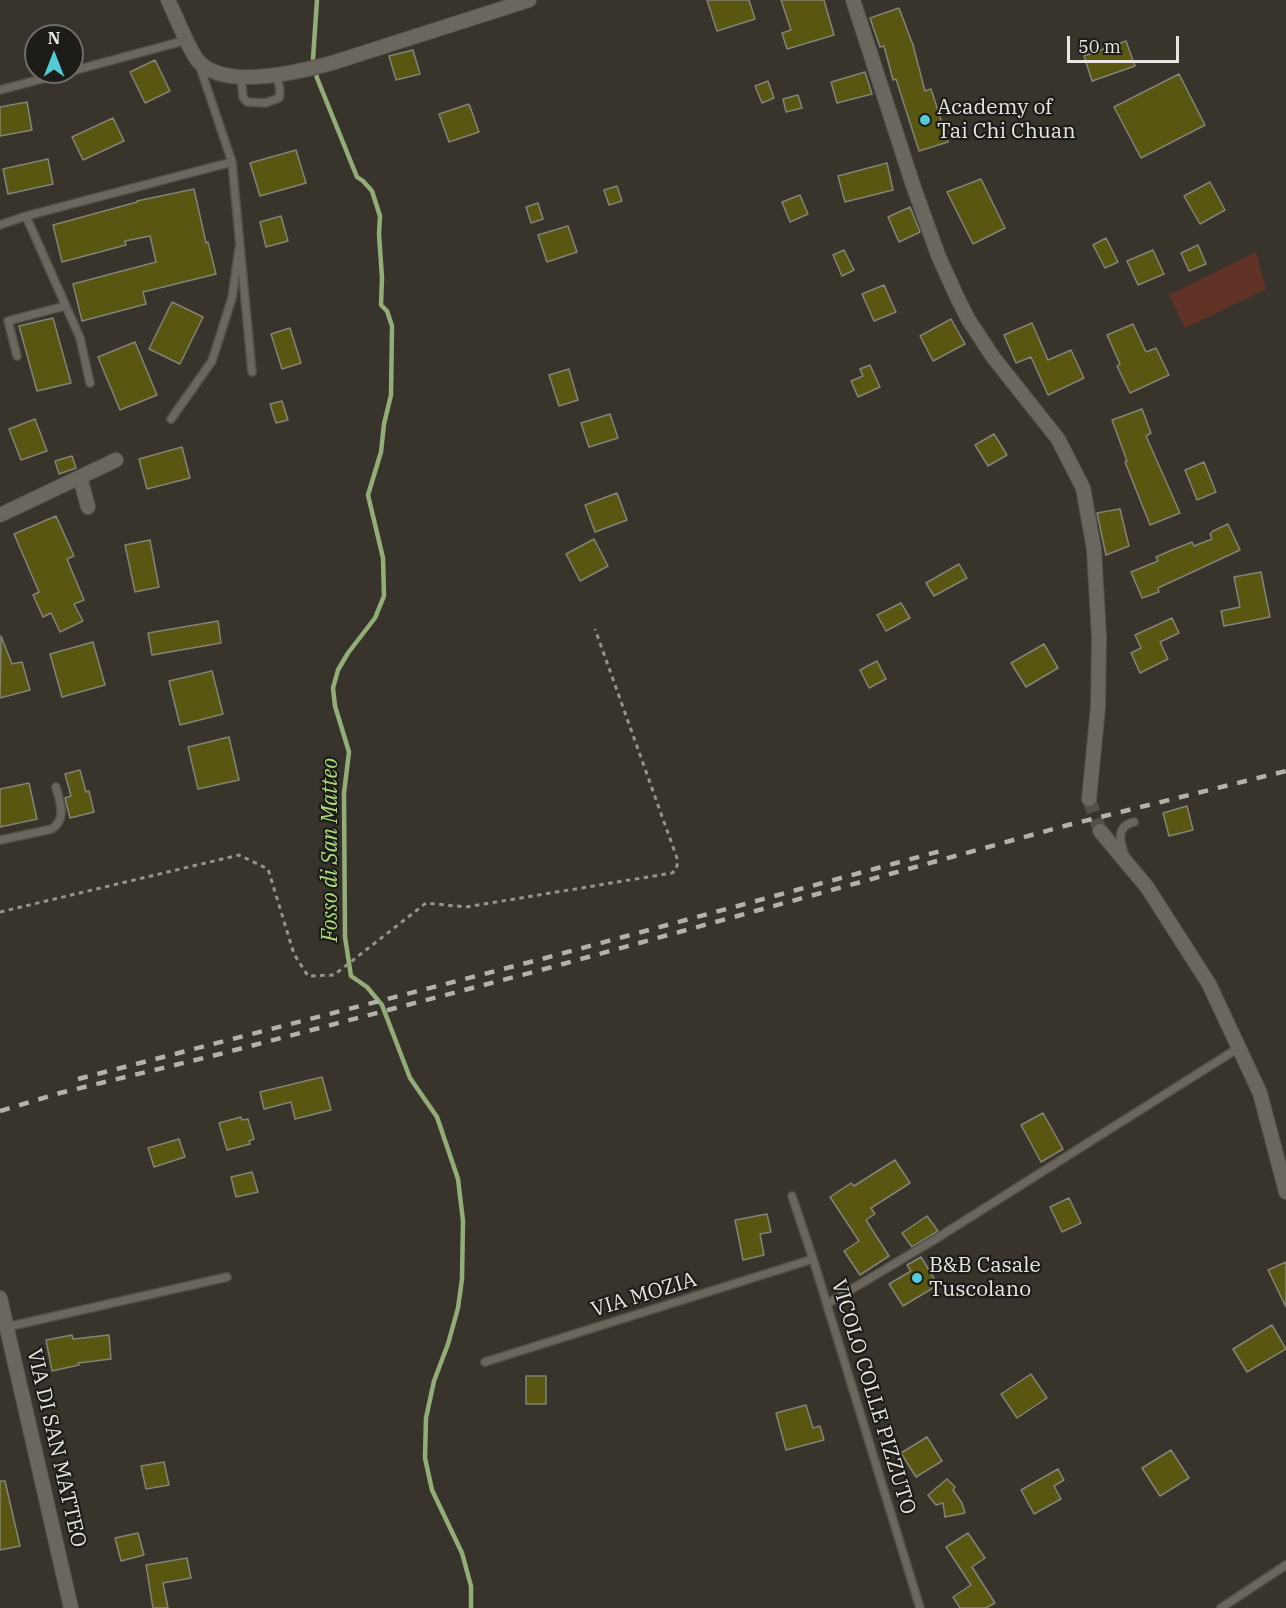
<!DOCTYPE html>
<style>
body{margin:0}
#map{position:relative;width:1286px;height:1608px;overflow:hidden;background:#38342c;font-family:"IBM Plex Serif",serif}
canvas{display:block}
.north{position:absolute;left:24px;top:24px;width:60px;height:60px;box-sizing:border-box;background:#1e1c18;border:2px solid #6f6d68;border-radius:50%;rotate:0deg;font-size:16px;font-weight:700;line-height:24px;text-align:center;color:#e8e6e0}
.north::after{content:'';display:block;margin:auto;width:21px;height:27px;background:#52cbd7;clip-path:polygon(50% 0,100% 100%,50% 72%,0 100%)}
.scale{position:absolute;left:1067px;top:36px;width:112px;height:27px;box-sizing:border-box;border:3px solid #e8e6e0;border-top:0;padding-left:8px;font-size:18px;line-height:21px;white-space:nowrap;color:#e8e6e0;-webkit-text-stroke:4px #1e1c18;paint-order:stroke}
</style>
<div id="map">
<canvas width="1286" height="1608"></canvas>
<div class="north">N</div>
<div class="scale">50 m</div>
</div>
<script>
const c = document.querySelector('canvas').getContext('2d');
c.lineJoin = 'round';
function fill(path, color) { c.fillStyle = color; c.fill(path, 'evenodd'); }
function stroke(path, color, width, dash) { c.strokeStyle = color; c.lineWidth = width; c.lineCap = dash ? 'butt' : 'round'; c.setLineDash(dash || []); c.stroke(path); }
function label(font, color, halo, rows, align = 'center') {
  c.font = font + ' "IBM Plex Serif",serif'; c.lineWidth = 4.5; c.setLineDash([]); c.textBaseline = 'middle'; c.strokeStyle = halo; c.fillStyle = color; for (const [text, x, y, turn = 0] of rows) {
    c.save(); c.translate(x, y); c.rotate((+turn || 0) * Math.PI / 180); c.textAlign = isNaN(turn) ? turn : align; if (halo) c.strokeText(text, 0, 0); c.fillText(text, 0, 0); c.restore();
  }
}
fill(new Path2D(`
 M1256,252L1266,289L1185,328L1169,295Z`), '#613327');
stroke(new Path2D(`
 M317,0L313,59L317,78L357,177L363,181L372,191L380,216L379,234L382,278L381,305L387,311L392,326L391,395L384,424L381,452L368,495L383,558L384,596L375,618L348,653L338,670L333,688L335,706L349,752L344,793L345,937L351,976L367,987L382,1005L410,1078L437,1117L458,1179L463,1221L462,1279L458,1308L448,1344L434,1381L426,1418L425,1458L432,1490L462,1553L471,1586V1608`), '#93ad79', 4.5);
const building = new Path2D(`
 M707,0H749L755,19L717,31Z
 M781,0H824L834,35L787,49L782,33L791,30Z
 M899,8L913,45L925,91L931,89L948,142L919,151L896,79L893,80L884,46L880,47L870,18Z
 M1126,41L1135,66L1092,81L1084,56Z
 M413,50L420,74L396,80L389,56Z
 M155,60L170,91L145,103L130,72Z
 M865,72L872,94L837,103L831,82Z
 M1179,74L1205,125L1141,158L1114,107Z
 M768,81L774,98L762,103L755,86Z
 M798,95L802,108L786,112L783,99Z
 M27,102L32,130L0,136V107Z
 M469,104L479,132L449,142L439,114Z
 M113,118L124,141L83,160L72,137Z
 M296,150L306,183L260,196L250,163Z
 M48,159L53,184L8,194L3,169Z
 M887,163L893,190L845,202L838,176Z
 M981,179L1005,228L973,244L947,192Z
 M1210,182L1225,210L1200,224L1184,196Z
 M617,186L622,201L609,205L604,190Z
 M194,189L206,243L208,242L216,274L143,292L146,304L82,321L73,284L156,262L150,236L125,241L126,245L62,262L53,225L137,202V201Z
 M800,195L808,214L790,222L782,202Z
 M538,203L543,219L531,223L526,207Z
 M910,207L920,232L899,242L888,217Z
 M281,216L288,241L266,247L260,222Z
 M568,226L577,252L547,262L538,235Z
 M1106,238L1118,262L1105,268L1093,245Z
 M1198,245L1206,264L1189,271L1181,253Z
 M844,250L854,270L842,276L833,255Z
 M1153,250L1164,274L1138,285L1127,261Z
 M884,285L896,312L874,321L862,294Z
 M172,302L203,317L180,364L149,349Z
 M53,318L71,383L37,391L19,326Z
 M951,319L965,344L933,361L920,336Z
 M1032,323L1048,360L1071,350L1084,378L1048,395L1031,357L1016,363L1004,335Z
 M1133,324L1146,352L1156,348L1169,375L1130,393L1117,366L1120,364L1107,335Z
 M290,328L301,363L282,369L271,334Z
 M135,342L157,395L120,410L98,357Z
 M870,365L880,387L858,397L851,381L863,376L860,369Z
 M569,369L578,400L559,406L549,375Z
 M282,401L288,420L276,423L270,404Z
 M1142,409L1151,433L1146,436L1180,513L1150,525L1125,462L1127,461L1112,420Z
 M610,414L618,438L589,447L581,423Z
 M35,419L47,451L21,460L9,429Z
 M994,434L1007,455L988,466L975,445Z
 M182,447L190,478L147,489L139,459Z
 M72,456L76,468L59,474L55,461Z
 M1204,462L1216,492L1197,500L1185,470Z
 M617,493L627,520L595,532L585,505Z
 M1120,509L1129,546L1106,555L1097,513Z
 M56,516L74,556L67,559L84,600L74,604L83,621L60,632L51,613L43,617L33,595L39,592L14,534Z
 M1228,524L1240,550L1158,588L1159,592L1142,598L1131,572L1158,561L1156,557L1172,550L1192,542L1194,546L1212,539L1210,534L1213,531Z
 M594,539L608,566L580,581L566,554Z
 M150,540L159,587L135,592L125,545Z
 M959,564L967,578L934,596L926,583Z
 M1261,572L1270,617L1224,626L1221,611L1240,607L1234,577Z
 M901,603L910,618L886,631L877,615Z
 M1172,618L1179,633L1160,642L1168,659L1140,673L1131,653L1141,648L1135,635Z
 M218,621L221,643L152,655L148,633Z
 M1,636L12,664L22,662L30,690L0,698Z
 M93,642L105,685L62,697L50,654Z
 M1044,644L1058,668L1026,687L1011,663Z
 M877,661L886,679L869,688L860,670Z
 M212,671L223,714L180,725L169,681Z
 M229,737L239,780L198,789L188,747Z
 M80,770L86,792L89,791L94,812L70,818L65,798L71,796L65,774Z
 M29,783L37,819L0,827V789Z
 M1187,806L1193,830L1169,836L1163,813Z
 M322,1077L331,1110L295,1119L291,1102L264,1109L260,1092Z
 M1043,1113L1063,1149L1041,1162L1021,1125Z
 M241,1117L242,1120L248,1119L254,1139L249,1141L250,1144L227,1150L219,1123Z
 M179,1139L185,1157L154,1167L148,1148Z
 M895,1160L910,1183L871,1208L875,1214L866,1220L889,1256L860,1275L844,1251L859,1241L830,1197L851,1183L854,1186Z
 M252,1172L258,1192L236,1197L231,1177Z
 M1069,1198L1081,1223L1062,1232L1050,1207Z
 M767,1214L771,1232L760,1234L764,1255L743,1260L735,1220Z
 M927,1216L938,1231L912,1247L902,1233Z
 M921,1257L938,1285L903,1306L889,1284L911,1271L907,1265Z
 M1286,1262V1307L1268,1270Z
 M1272,1325L1286,1349L1247,1372L1233,1349Z
 M72,1335L73,1339L109,1335L111,1359L78,1363L79,1365L52,1371L46,1340Z
 M1031,1374L1047,1398L1017,1418L1001,1394Z
 M526,1376H546V1404H526Z
 M806,1405L813,1428L820,1426L824,1440L786,1450L776,1413Z
 M927,1437L942,1461L916,1477L901,1453Z
 M1171,1450L1189,1478L1160,1496L1142,1468Z
 M164,1462L169,1485L146,1489L141,1466Z
 M1058,1469L1064,1480L1054,1486L1061,1499L1034,1514L1021,1490Z
 M947,1479L955,1487L953,1490L962,1503L965,1513L945,1517L943,1503L936,1505L928,1495Z
 M0,1481H5L20,1546L0,1550Z
 M138,1533L144,1555L121,1561L115,1538Z
 M968,1533L985,1558L972,1567L995,1603L986,1608H960L953,1597L971,1585L946,1547Z
 M187,1558L191,1578L163,1583L168,1608H153L146,1565Z`);
fill(building, '#585611');
stroke(building, '#838379', 1.5);
stroke(new Path2D(`
 M1089,799L1100,831`), '#524f47', 14, [14, 7]);
const lane = new Path2D(`
 M199,64L232,162L252,372
 M72,71L187,40
 M241,77L243,97L247,102L265,103L279,98L280,92L277,74
 M0,90L68,72
 M0,225L26,216
 M17,356L8,321L65,306
 M90,383L80,338L26,216L232,162
 M171,419L212,361L232,298L239,249
 M0,840L52,829C67,818 60,803 56,787
 M1124,853C1119,839 1117,826 1134,822
 M792,1196L813,1259L920,1608
 M827,1304L934,1240L1240,1047
 M7,1327L227,1277
 M485,1362L813,1259
 M1221,1608L1286,1565`);
const street = new Path2D(`
 M168,0C175,14 190,53 199,62C226,90 299,72 332,63L529,0
 M853,0L913,185L938,255L957,297L968,319L993,357L1058,439L1083,488L1094,549L1099,637L1098,707L1089,799
 M80,477L88,507
 M0,515L116,460
 M1100,831L1147,887L1209,984L1260,1093L1286,1192
 M0,1298L71,1608`);
stroke(lane, '#545149', 10);
stroke(street, '#545149', 16);
stroke(new Path2D(`
 M0,912L239,855L268,869L294,954L308,976L334,975L426,903L466,907L672,873L676,870L678,861L595,629`), '#96938c', 3, [4.5, 4.5]);
stroke(lane, '#6b675e', 7);
stroke(street, '#6b675e', 14);
stroke(new Path2D(`
 M78,1079L538,960L948,849
 M0,1111L60,1093L220,1054L541,970L1068,825L1286,771`), '#b3b1aa', 4.5, [10, 10]);
for (const [x, y, r, color] of [
 [925,120,6,"#52cbd7"],
 [917,1278,6,"#52cbd7"]
]) { const dot = new Path2D(); dot.arc(x, y, r, 0, 2 * Math.PI); c.fillStyle = color; c.fill(dot); stroke(dot, '#1e1c18', 2); }
label('21px', '#e8e6e0', '#1e1c18', [
 ["Academy of",937,108],
 ["Tai Chi Chuan",937,132],
 ["B&B Casale",929,1266],
 ["Tuscolano",929,1290]
], 'left');
label('21px', '#e8e6e0', '#1e1c18', [
 ["VIA MOZIA",644,1295,-17],
 ["VICOLO COLLE PIZZUTO",873,1397,73],
 ["VIA DI SAN MATTEO",56,1448,77]
]);
label('italic 22px', '#abe07e', '#1e1c18', [
 ["Fosso di San Matteo",331,850,-90]
]);
</script>
